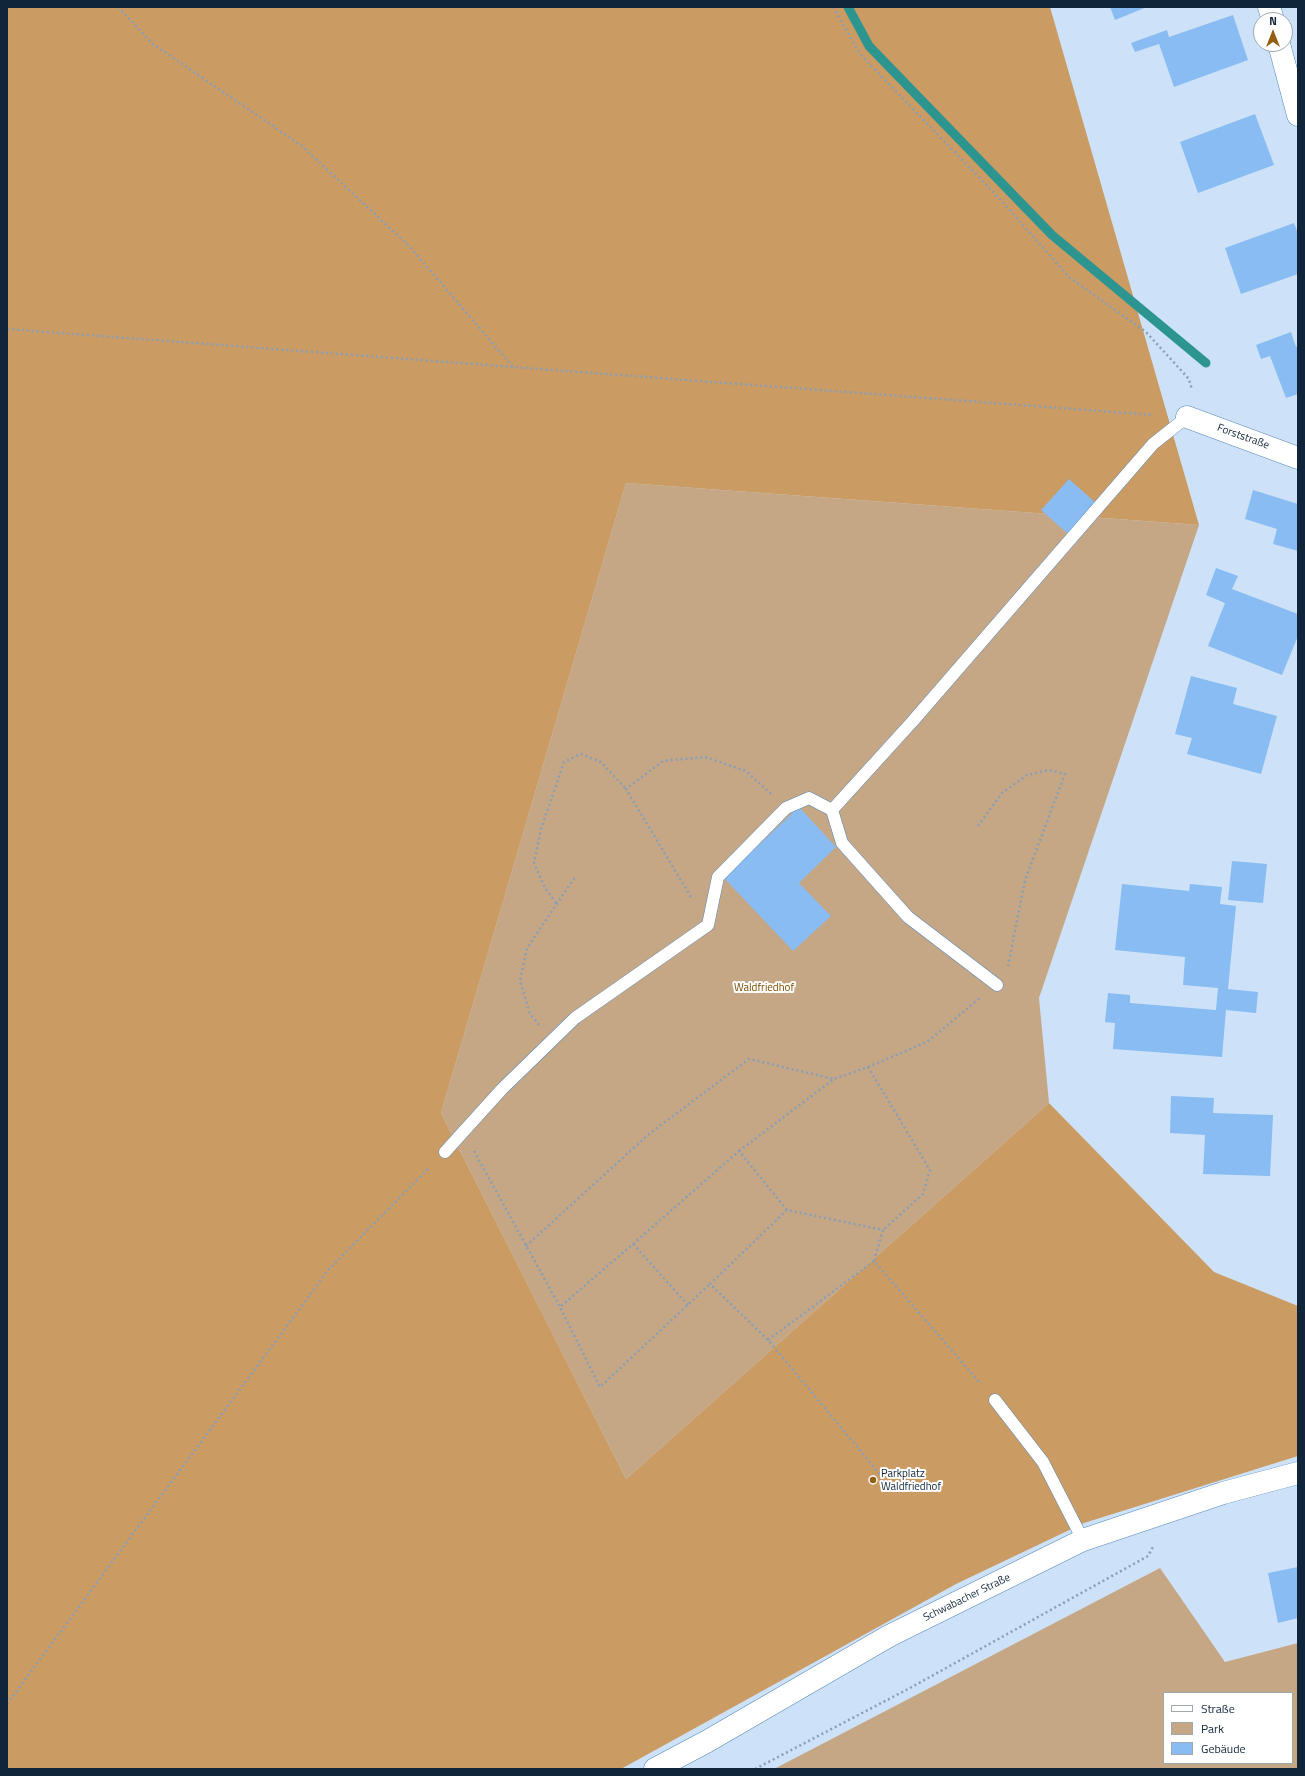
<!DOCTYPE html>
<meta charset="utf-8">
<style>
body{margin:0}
#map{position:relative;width:1305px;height:1776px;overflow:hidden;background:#cde2f8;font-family:"Titillium Web",sans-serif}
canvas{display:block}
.frame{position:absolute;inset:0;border:8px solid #102539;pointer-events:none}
.legend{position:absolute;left:1163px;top:1692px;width:130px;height:72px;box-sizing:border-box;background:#fff;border:1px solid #9fa8b0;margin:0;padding:5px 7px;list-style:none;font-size:12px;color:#102539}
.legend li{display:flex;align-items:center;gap:8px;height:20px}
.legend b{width:20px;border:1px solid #9fa8b0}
.north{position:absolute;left:1253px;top:12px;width:40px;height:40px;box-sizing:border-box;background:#fff;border:1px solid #9fa8b0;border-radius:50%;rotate:0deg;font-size:11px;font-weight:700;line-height:16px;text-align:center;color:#102539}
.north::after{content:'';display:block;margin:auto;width:14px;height:18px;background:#935f13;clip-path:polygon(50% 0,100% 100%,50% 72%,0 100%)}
</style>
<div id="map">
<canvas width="1305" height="1776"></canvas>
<div class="frame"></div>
<ul class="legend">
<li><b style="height:5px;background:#fff"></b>Straße</li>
<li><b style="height:11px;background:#c6a785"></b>Park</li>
<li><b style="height:11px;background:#88bcf2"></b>Gebäude</li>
</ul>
<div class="north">N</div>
</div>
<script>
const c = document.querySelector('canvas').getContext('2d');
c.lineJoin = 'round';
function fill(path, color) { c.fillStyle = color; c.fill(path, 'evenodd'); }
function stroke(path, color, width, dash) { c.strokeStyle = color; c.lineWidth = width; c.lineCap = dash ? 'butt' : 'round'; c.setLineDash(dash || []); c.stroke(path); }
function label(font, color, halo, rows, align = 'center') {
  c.font = font + ' "Titillium Web",sans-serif'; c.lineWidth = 4; c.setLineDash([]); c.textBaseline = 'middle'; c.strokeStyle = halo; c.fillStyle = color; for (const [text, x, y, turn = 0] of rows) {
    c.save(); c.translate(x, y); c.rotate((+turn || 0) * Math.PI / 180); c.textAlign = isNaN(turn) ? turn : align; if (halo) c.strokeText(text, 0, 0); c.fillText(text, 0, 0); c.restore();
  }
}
fill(new Path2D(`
 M626,483L1199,525L1039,998L1049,1103L626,1479L441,1113Z
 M1160,1568L1225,1662L1298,1643V1769H774ZM1164,1693H1292V1763H1164Z`), '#c6a785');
fill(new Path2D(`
 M7,7H1050L1199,525L626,483L441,1113L626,1479L1049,1103L1214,1272L1298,1306V1456L1084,1523L956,1584L621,1769H7Z`), '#cb9b64');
stroke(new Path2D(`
 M848,7L869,46L1052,235L1206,363`), '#2d958f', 9);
fill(new Path2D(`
 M1110,7H1147L1115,20Z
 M1233,15L1248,60L1174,87L1159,44L1135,52L1131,43L1167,30L1169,37Z
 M1255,114L1274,165L1198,193L1180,142Z
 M1294,223L1298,233V274L1241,294L1225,248Z
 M1291,332L1296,347L1298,346V394L1286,398L1270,356L1261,359L1256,345Z
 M1069,479L1097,504L1068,534L1041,510Z
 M1253,490L1298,504V551L1273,544L1277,529L1245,519Z
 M1216,568L1238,576L1232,589L1298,614V636L1282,675L1208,646L1225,603L1206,595Z
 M1191,676L1237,688L1233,704L1277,716L1261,774L1187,754L1192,738L1175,734Z
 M799,807L836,847L799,883L831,916L793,951L724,878Z
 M1232,861L1267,864L1263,903L1228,900Z
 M1122,884L1189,891L1190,884L1222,887L1220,904L1236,906L1228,989L1258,992L1256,1013L1226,1010L1222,1057L1113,1049L1115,1023L1105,1022L1108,993L1130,995V1003L1216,1010L1218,988L1183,985L1185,957L1115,950Z
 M1171,1096L1214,1098L1213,1113L1273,1115L1270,1176L1203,1174L1205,1135L1170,1133Z
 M1298,1567V1618L1278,1623L1268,1573Z`), '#88bcf2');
const lane = new Path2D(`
 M832,810L842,843L908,917L997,985
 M445,1152L502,1089L575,1018L708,925L718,877L786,808L809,798L832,810L912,722L1153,444L1187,417
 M995,1400L1043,1462L1083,1540`);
const street = new Path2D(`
 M1269,7L1273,20
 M1279,44L1298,115
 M1187,417L1298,458`);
const secondary = new Path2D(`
 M655,1769L706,1742L889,1636L1083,1540L1223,1493L1298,1473`);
stroke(lane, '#5688bb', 13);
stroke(street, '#5688bb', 23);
stroke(secondary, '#5688bb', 23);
stroke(new Path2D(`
 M118,7L153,44L302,146L410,247L513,367
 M833,7L860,54L998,197L1069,277L1146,332L1189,379L1192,390
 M7,329L1153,415
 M978,826L1002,793L1027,775L1049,770L1065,774L1025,880L1008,966
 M691,897L626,789L663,761L705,757L746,771L771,794
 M556,903L545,888L534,863L541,829L564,762L581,754L601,762L626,789
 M539,1025L530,1014L520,981L527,948L575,877
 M868,1067L927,1042L980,998
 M474,1151L560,1307
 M739,1151L834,1079L868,1067L930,1170L923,1194L883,1230
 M633,1244L739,1151L787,1210
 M526,1246L649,1134L749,1059L834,1079
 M688,1305L633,1244L560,1307L600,1387L710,1284
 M768,1340L874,1261
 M883,1478L768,1340L710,1284L787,1210L883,1230L874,1261L981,1384
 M7,1704L329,1269L430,1167
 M755,1769L910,1688L1148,1556L1154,1545`), '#899eb4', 2.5, [2, 3]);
stroke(lane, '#fff', 12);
stroke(street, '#fff', 22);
stroke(secondary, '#fff', 22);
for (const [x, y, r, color] of [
 [873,1480,4,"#935f13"]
]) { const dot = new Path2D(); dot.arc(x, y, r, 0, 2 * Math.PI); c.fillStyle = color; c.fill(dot); stroke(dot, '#fff', 1.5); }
label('11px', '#102539', '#fff', [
 ["Forststraße",1243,437,20],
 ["Schwabacher Straße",967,1598,-26]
]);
label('11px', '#784a00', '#fff', [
 ["Waldfriedhof",764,988]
]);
label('11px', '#102539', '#fff', [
 ["Parkplatz",881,1474],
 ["Waldfriedhof",881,1487]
], 'left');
</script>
